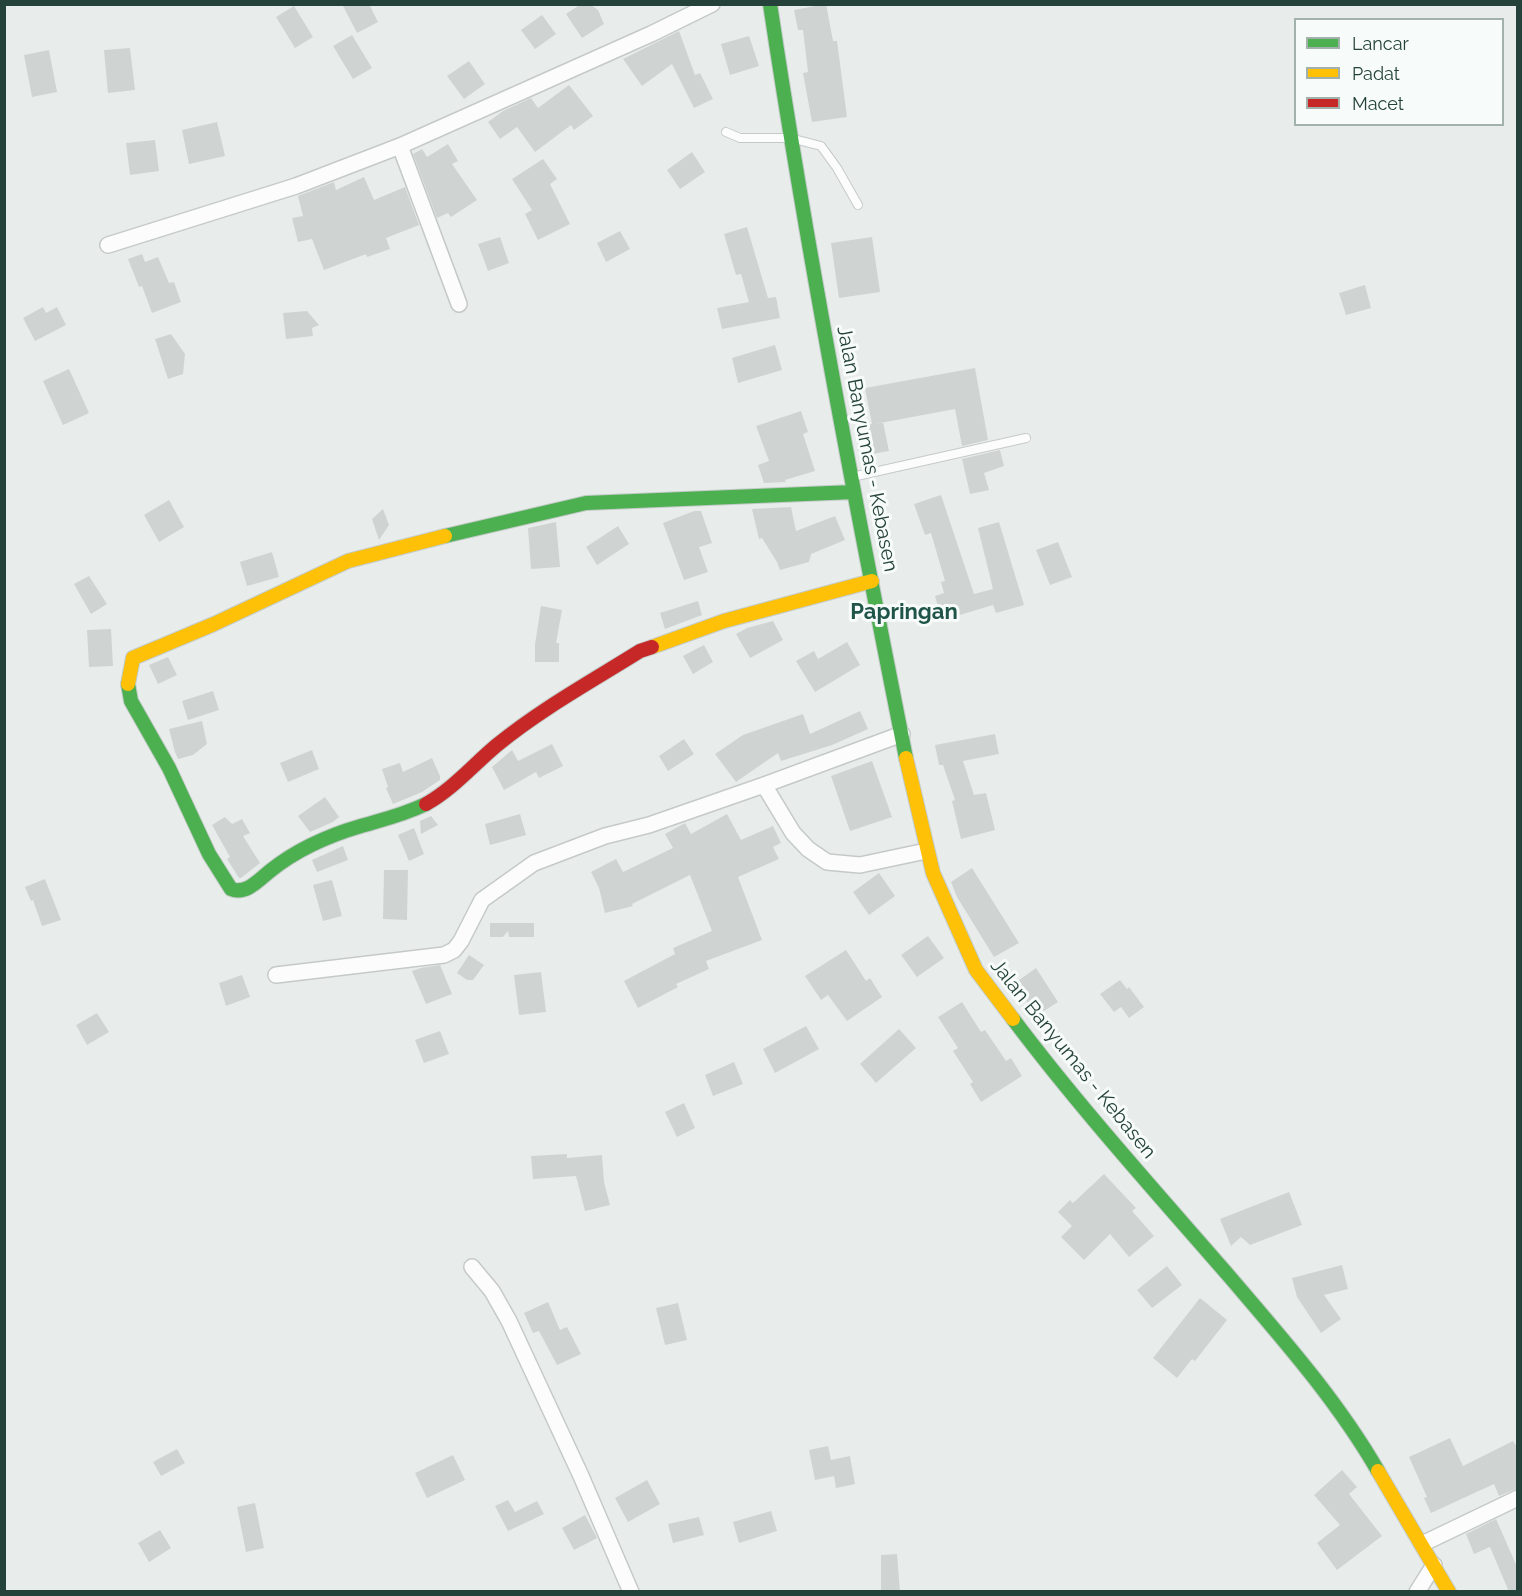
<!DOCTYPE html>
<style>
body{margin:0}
#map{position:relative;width:1522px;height:1596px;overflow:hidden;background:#e8edeb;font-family:Raleway,sans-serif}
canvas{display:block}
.frame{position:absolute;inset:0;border:6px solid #24423a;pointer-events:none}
.legend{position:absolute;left:1294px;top:18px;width:210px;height:108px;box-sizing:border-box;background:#f7fbf9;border:2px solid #a3b1ad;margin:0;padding:8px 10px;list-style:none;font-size:18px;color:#24423a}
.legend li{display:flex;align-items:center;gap:12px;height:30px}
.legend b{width:30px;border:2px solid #a3b1ad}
</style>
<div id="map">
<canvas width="1522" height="1596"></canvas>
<div class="frame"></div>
<ul class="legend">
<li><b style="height:8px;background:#4caf50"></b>Lancar</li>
<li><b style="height:8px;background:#ffc107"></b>Padat</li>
<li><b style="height:8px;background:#c62828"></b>Macet</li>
</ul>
</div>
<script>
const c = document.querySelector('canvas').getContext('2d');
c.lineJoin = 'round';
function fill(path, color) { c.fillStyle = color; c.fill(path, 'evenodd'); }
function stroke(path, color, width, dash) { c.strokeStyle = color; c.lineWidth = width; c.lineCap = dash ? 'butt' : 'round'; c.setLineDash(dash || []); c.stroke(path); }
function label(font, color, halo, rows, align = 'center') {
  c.font = font + ' Raleway,sans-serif'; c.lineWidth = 6; c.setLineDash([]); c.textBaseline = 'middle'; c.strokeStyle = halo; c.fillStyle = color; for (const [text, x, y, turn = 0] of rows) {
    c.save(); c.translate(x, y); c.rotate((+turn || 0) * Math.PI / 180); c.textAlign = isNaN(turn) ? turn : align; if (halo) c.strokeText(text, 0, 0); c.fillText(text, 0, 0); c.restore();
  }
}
fill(new Path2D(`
 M342,4H369L378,22L357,33Z
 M581,4H590L598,10L604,24L582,38L566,14Z
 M826,4L833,41H837L847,117L812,122L803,73L808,72L803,30H798L794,10Z
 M294,6L313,37L295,48L276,17Z
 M542,15L556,34L535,49L521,30Z
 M679,31L695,75L700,73L713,99L694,108L672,64L642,86L623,59Z
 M352,35L372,68L353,79L333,46Z
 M749,36L759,66L730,75L721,44Z
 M130,48L135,90L108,93L104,50Z
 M49,50L57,92L32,97L24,55Z
 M469,61L485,84L464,99L447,76Z
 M569,85L593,116L574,130L571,125L535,152L517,127L500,139L488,122L503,111L531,98L538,108Z
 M217,122L225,156L189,164L182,130Z
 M155,140L159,171L130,175L126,143Z
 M448,144L458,161L452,164L477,200L451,217L448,213L437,218L413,154L422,149L427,157Z
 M692,152L705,172L680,189L667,170Z
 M543,159L557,179L550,184L570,224L538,240L525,214L532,210L512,179Z
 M364,177L374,200L405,187L419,225L386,238L390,249L367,257L366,254L324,270L312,239L298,242L292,218L303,216L298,196L334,182L336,190Z
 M747,227L768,298L776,297L780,318L722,329L717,308L749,302L741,274L736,275L724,234Z
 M620,231L630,249L606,262L597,243Z
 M500,237L509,263L488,271L478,244Z
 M872,237L880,292L839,298L831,243Z
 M142,254L145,262L158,257L169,283L174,282L181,302L152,313L142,286L139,287L128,259Z
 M1365,285L1371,308L1346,315L1339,293Z
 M43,307L46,313L57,307L66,325L35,341L23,318Z
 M307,311L319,325L312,328L313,336L286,339L283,313Z
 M171,334L185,354L183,374L168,379L155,339Z
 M775,345L782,370L738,383L732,358Z
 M975,368L988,440L962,446L955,409L875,424L883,422L889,451L860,456L854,427L872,424L865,388Z
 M69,369L89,413L63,425L43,381Z
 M801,411L808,432L803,434L815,471L785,480L786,482L764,483L758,465L769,461L756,426Z
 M1000,450L1004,466L984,473L989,490L970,494L962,459Z
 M941,495L974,594L993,589L978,528L999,522L1024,605L996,613L993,605L950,618L947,607L939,610L935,596L944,593L941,582L945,581L931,533L925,535L914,504Z
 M169,500L184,527L159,542L144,515Z
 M791,507L796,531L835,516L845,540L811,554L809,562L780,570L777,562L762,538L759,539L752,509Z
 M383,509L389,525L379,540L372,519Z
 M694,511H701L712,543L699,547L708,572L684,580L663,523Z
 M556,522L560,567L531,569L528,528Z
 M618,526L629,544L597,565L586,547Z
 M1058,542L1072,577L1050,585L1036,550Z
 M272,552L279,577L247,586L240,562Z
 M89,576L107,604L91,614L74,584Z
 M698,601L702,615L665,629L660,613Z
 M541,606L562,610L556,643H559V662H535V644Z
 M773,621L783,640L750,658L736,634L747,628Z
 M111,629L113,666L89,667L87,630Z
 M847,642L860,665L815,692L796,661L814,651L818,659Z
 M704,645L713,662L693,674L683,656Z
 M168,657L177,675L158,684L149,665Z
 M213,691L219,710L188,720L182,701Z
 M860,711L868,729L832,745L781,761L778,753L736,782L715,754L743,735L803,714L810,734Z
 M202,721L207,744L193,755L178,759L175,752L169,729Z
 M995,734L999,754L963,761L974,795L986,793L995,830L961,839L952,801L955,800L943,765H939L935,745Z
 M684,739L694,754L668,771L659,756Z
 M552,744L563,766L539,778L536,772L504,790L492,767L512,750L518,761Z
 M312,750L319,769L288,782L280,763Z
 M432,758L440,776V780L422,792L393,804L386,788L388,787L382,769L400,763L403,772Z
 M872,761L892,817L850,831L831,776Z
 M325,797L339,817L333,822L310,832L298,816Z
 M520,814L526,835L490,845L485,824Z
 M727,814L741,840L773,826L781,843L773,847L779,859L738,877L762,940L706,961L709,969L676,984L678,987L638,1008L624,981L675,954L673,948L712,931L690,875L632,904L633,906L605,913L599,888L591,872L616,859L623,872L673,848L665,834L685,823L691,834Z
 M431,816L438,825L421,834L420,821Z
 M225,817L232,824L242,819L250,833L243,836L260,863L241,878H239L227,859L230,857L212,825Z
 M414,828L424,854L409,861L398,835Z
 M343,846L348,860L317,872L312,860Z
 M972,868L1019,943L994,957L957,897L951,882Z
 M384,870H408L407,920L383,919Z
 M879,873L895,896L869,915L853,892Z
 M45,879L61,920L42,926L33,900L31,901L25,887Z
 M332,880L342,916L323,921L313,885Z
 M490,923H534V937H509L508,931L503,937H490Z
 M928,936L944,958L917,977L901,955Z
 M846,950L866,981L870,978L882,997L847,1021L828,995L821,1000L805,976Z
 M469,955L484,965L473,980H467L457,973Z
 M440,965L452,994L426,1004L412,971L421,968Z
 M1036,968L1058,1002L1036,1016L1015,983Z
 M541,972L546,1012L519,1015L514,975Z
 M242,975L250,997L226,1006L219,983Z
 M1120,980L1127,989L1129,987L1144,1007L1129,1018L1121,1007L1114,1012L1100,994Z
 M962,1002L981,1032L985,1030L1006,1061L1011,1058L1022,1076L981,1102L970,1084L973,1082L953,1051L958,1048L938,1017Z
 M97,1013L109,1032L87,1045L76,1025Z
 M806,1026L819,1049L775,1073L763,1049Z
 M899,1029L916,1048L876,1083L860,1064Z
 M440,1031L449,1054L424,1063L415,1040Z
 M734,1062L743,1084L713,1096L705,1075Z
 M684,1103L695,1128L677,1137L665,1112Z
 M567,1154V1158L602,1155L604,1182L610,1205L585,1211L576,1176L533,1179L531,1156Z
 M1104,1174L1136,1208L1132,1211L1154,1236L1129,1257L1110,1234L1084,1260L1061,1237L1072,1226L1058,1212L1070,1200L1073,1203Z
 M1289,1192L1302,1225L1250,1245L1241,1237L1231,1246L1220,1219Z
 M1342,1265L1348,1289L1324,1295L1341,1319L1321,1333L1297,1297L1292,1278Z
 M1167,1266L1182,1285L1152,1308L1137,1290Z
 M1200,1298L1227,1320L1195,1361L1192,1359L1177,1378L1153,1358Z
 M548,1302L560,1330L567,1327L581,1354L557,1365L539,1331L533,1333L524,1313Z
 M678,1303L687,1340L665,1345L656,1308Z
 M1450,1438L1463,1466L1513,1441L1518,1449V1488L1499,1496L1494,1484L1431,1513L1424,1498L1427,1497L1409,1457Z
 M828,1446L831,1460L850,1456L855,1484L836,1488L834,1476L815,1480L809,1450Z
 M177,1449L185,1463L161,1476L153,1462Z
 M453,1455L465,1480L427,1498L415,1473Z
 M1342,1470L1357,1487L1349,1494L1382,1536L1337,1570L1317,1543L1340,1525L1314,1495Z
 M647,1480L660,1504L628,1522L615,1498Z
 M508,1500L515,1512L537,1501L544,1514L508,1531L495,1506Z
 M255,1503L264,1548L246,1552L237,1507Z
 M771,1511L777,1531L739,1543L733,1522Z
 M585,1515L597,1538L574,1550L562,1528Z
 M699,1517L704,1535L673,1543L668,1524Z
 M1496,1519L1518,1569V1592H1509L1490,1547L1474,1554L1466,1534Z
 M160,1530L171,1548L149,1562L138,1543Z
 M897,1554L900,1592H881V1555Z`), '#cfd4d2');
const lane = new Path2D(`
 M726,132L740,138H790L821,146L837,168L858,205
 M852,477L1026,438`);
const street = new Path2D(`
 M400,146L459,304
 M108,245L296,186L400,146L651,34L712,4
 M764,785L793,833L808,849L827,862L860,865L926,851
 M276,975L444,955L454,950L461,941L482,900L534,863L605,836L649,825L764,785L902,734
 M472,1267L492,1291L509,1321L581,1476L631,1592
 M1422,1544L1518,1498
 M1417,1592L1434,1565`);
const fast = new Path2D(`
 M770,4C808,257 856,507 906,758
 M445,536L586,503L854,492
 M128,684L131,701L169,768L209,854L231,889C246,895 259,880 270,871C296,850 330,835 361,826C385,819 403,815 426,804
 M1013,1019C1080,1108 1156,1192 1229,1276C1282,1338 1337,1400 1378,1471`);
const slow = new Path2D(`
 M652,647L724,621L872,581
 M128,684L133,658L214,624L348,561L445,536
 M906,758L933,873L976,970L1013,1019
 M1378,1471L1449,1592`);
const jam = new Path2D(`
 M426,804C454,788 473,765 497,745C541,709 592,681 640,651L652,647`);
stroke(lane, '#c5cac8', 10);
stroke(street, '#c5cac8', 18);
stroke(fast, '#c3cbc8', 16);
stroke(slow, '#c3cbc8', 16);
stroke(jam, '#c3cbc8', 16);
stroke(lane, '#fcfcfc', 8);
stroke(street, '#fcfcfc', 15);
stroke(fast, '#4caf50', 14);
stroke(slow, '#ffc107', 14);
stroke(jam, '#c62828', 14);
label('20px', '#24423a', '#f7fbf9', [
 ["Jalan Banyumas - Kebasen",867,449,79],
 ["Jalan Banyumas - Kebasen",1073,1059,51]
]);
label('bold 22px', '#1f5548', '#f7fbf9', [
 ["Papringan",904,612]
]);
</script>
